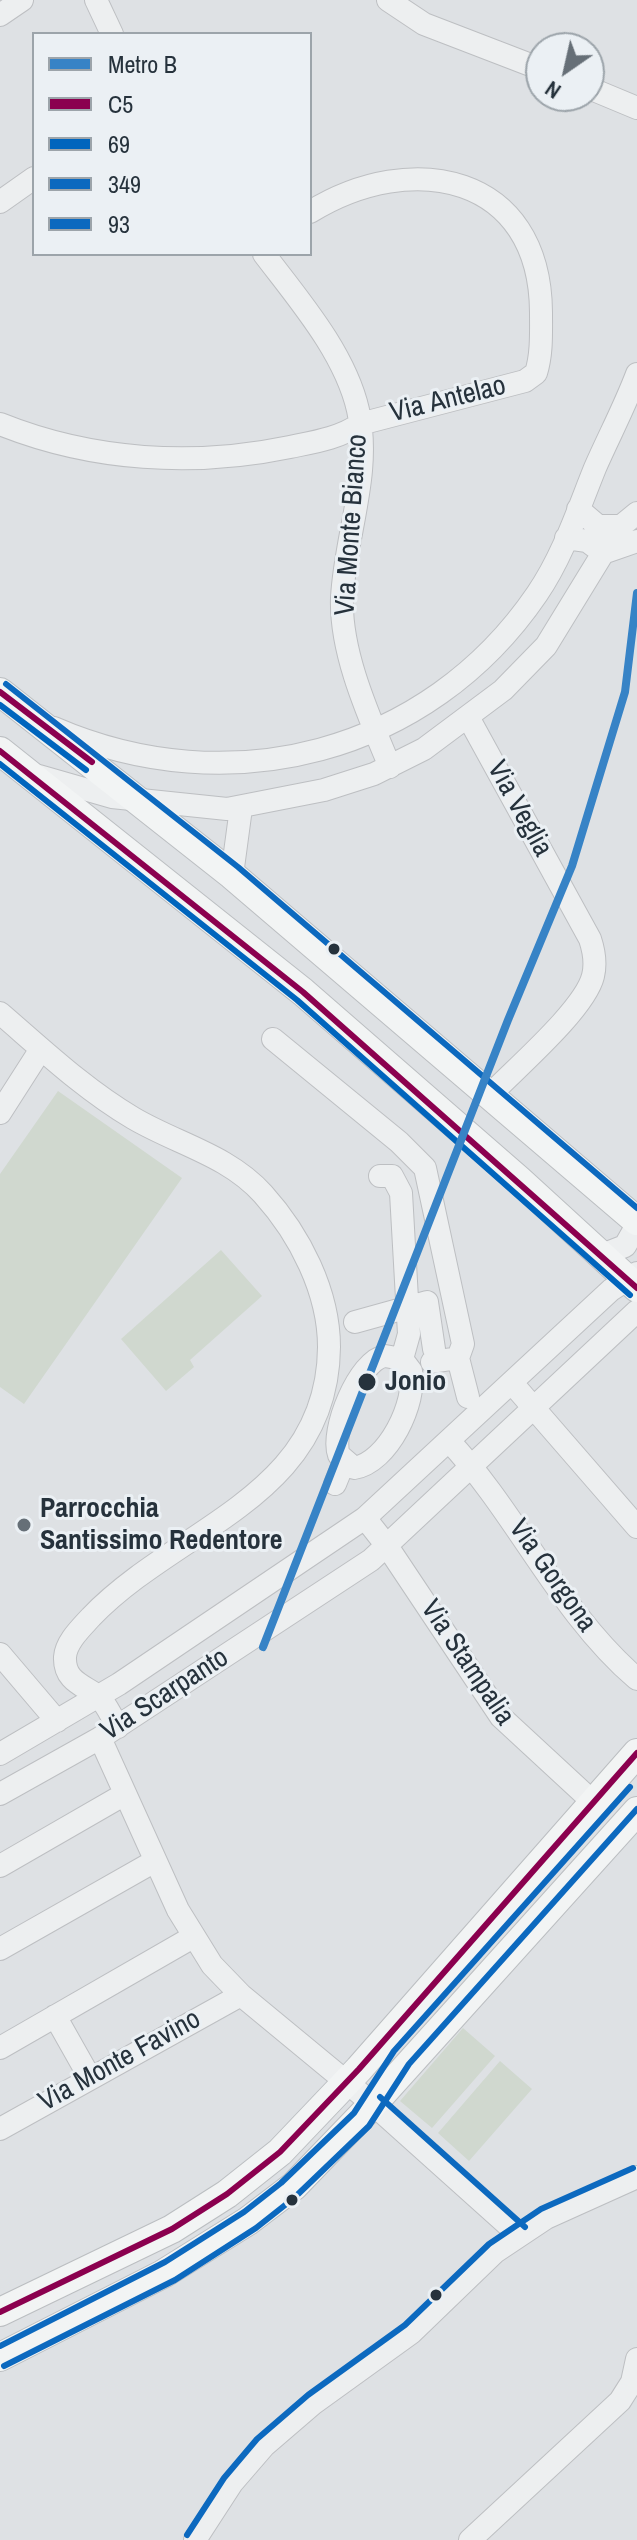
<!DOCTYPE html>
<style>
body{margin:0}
#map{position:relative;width:637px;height:2540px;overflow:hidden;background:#dee1e4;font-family:"Archivo Narrow",sans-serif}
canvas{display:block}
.legend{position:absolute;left:32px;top:32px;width:280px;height:224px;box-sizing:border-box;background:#ebf0f4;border:2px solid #9ca4aa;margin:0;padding:10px 14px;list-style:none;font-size:24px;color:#26323c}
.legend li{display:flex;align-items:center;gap:16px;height:40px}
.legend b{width:40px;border:2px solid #9ca4aa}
.north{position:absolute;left:525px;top:32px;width:80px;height:80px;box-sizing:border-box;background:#ebf0f4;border:2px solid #9ca4aa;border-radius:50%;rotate:214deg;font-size:22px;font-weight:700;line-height:32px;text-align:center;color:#26323c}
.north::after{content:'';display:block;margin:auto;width:28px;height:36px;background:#666f77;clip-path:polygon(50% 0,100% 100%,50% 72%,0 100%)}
</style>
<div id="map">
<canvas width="637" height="2540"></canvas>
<ul class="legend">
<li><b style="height:10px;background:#3783c6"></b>Metro B</li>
<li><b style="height:10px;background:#8b004f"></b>C5</li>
<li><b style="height:10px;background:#0065bd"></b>69</li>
<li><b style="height:10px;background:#0c69bf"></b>349</li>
<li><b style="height:10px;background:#0c69bf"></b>93</li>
</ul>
<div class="north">N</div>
</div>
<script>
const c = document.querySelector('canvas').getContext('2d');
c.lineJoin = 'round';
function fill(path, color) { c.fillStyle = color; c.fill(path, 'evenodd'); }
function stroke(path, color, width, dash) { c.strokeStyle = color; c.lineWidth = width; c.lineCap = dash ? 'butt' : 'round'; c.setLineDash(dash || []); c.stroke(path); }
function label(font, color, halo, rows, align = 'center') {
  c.font = font + ' "Archivo Narrow",sans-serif'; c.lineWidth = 6; c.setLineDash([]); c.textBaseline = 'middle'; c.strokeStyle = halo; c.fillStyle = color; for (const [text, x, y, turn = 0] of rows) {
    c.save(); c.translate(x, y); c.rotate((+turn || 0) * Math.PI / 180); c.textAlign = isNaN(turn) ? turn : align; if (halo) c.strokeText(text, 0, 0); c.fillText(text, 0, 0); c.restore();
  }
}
fill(new Path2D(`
 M58,1091L182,1178L24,1404L0,1387V1174Z
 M221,1250L262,1296L190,1360L194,1367L166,1391L121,1339Z
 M463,2028L495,2056L432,2128L400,2101Z
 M500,2061L532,2089L469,2161L438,2133Z`), '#d0d8cf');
const minor = new Path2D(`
 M96,0L112,34
 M388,0L424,24L541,69
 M0,15L22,0
 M589,88L637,108
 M0,202L34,178
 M264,254C299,300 345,353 358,410C372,474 345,535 342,598C340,653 369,716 390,767
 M0,424C92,461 194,467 290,447C314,442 340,438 360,424L525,381L536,373C542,354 541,333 541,312C540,174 412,149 310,212
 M578,509L598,526H620
 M566,538L587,541L603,553L615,531L637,513
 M468,717L590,939C594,951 596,964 593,976C585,1009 516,1068 490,1095
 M54,728C229,804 428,754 537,594C563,556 578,510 595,468C609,436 625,406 637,374
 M39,776L112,797L227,809L324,790L374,774L424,749L503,690L546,646L603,553L637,541
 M232,875L241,808
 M0,1013C43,1050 84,1089 133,1118C177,1144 228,1155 263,1194C300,1235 329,1292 329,1347C328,1497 177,1527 91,1617C81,1628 66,1642 65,1657C64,1681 83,1685 98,1696C106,1703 112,1718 118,1727
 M273,1039L399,1142L425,1168L463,1344L458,1358L432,1362
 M0,1113L41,1049
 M380,1176H392L401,1193L409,1334L402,1359
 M602,1255L625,1246L637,1225
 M355,1322L427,1302L434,1349
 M385,1356L402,1359L411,1371C417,1402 388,1463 354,1468L339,1455C330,1431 359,1360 385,1356Z
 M458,1358L468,1397
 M512,1383L637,1527
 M449,1441C518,1515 559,1612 637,1679
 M335,1484L344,1462
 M365,1518L387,1546L501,1717L593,1802
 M0,1654L57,1721
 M100,1738L178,1910L212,1965L241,1995L373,2104L518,2234
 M0,1754L119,1684L365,1518L611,1290L637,1273
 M0,1794L100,1738L371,1560L637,1311
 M0,1866L125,1794
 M0,1949L155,1861
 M55,2016L90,2078
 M0,2048L193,1937
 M0,2129L241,1995
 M195,2540L232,2483L264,2446L314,2403L411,2333L495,2252L546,2218L637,2177
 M470,2540L620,2401L632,2382L637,2359`);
const major = new Path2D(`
 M0,692L232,875L637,1221
 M0,751L303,992L519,1180L637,1288
 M0,2312L172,2229L227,2194L280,2152L359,2069L637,1753
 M0,2357L163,2274L248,2221L294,2186L373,2104L637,1811`);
stroke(minor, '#bdbfc2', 24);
stroke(major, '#bbbec1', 30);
stroke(minor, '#edeff0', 22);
stroke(major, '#f2f4f4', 28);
stroke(new Path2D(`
 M0,692L92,762
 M0,751L303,992L637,1288
 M0,2312L172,2229L227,2194L280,2152L359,2069L637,1753`), '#8b004f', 6);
stroke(new Path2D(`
 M0,705L86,770
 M0,764L297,1000L630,1295`), '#0065bd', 6);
stroke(new Path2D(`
 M6,684L238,867L637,1208
 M380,2097L525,2227
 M0,2346L165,2262L244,2212L281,2183L354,2113L394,2051L630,1787
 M187,2535L224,2478L257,2439L308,2395L405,2325L489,2244L541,2209L633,2168`), '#0c69bf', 6);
stroke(new Path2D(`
 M4,2366L175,2280L256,2228L294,2198L369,2126L409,2064L637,1809`), '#0c69bf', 6);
stroke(new Path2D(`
 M263,1647L508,1020L572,866L625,692L637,593`), '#3783c6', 8);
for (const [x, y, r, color] of [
 [334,949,7,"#26323c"],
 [367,1382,10,"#26323c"],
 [24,1525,8,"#666f77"],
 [292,2200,7,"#26323c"],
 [436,2295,7,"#26323c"]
]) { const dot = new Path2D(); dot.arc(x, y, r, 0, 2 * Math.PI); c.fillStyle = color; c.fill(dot); stroke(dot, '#ebf0f4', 3); }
label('28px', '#26323c', '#ebf0f4', [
 ["Via Antelao",448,400,-14],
 ["Via Monte Bianco",352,525,-86],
 ["Via Veglia",519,809,61],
 ["Via Gorgona",552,1576,55],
 ["Via Stampalia",467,1663,56],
 ["Via Scarpanto",165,1695,-33],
 ["Via Monte Favino",120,2061,-29]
]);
label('bold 28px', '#26323c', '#ebf0f4', [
 ["Jonio",385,1382]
], 'left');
label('bold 28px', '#26323c', '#ebf0f4', [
 ["Parrocchia",40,1509],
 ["Santissimo Redentore",40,1541]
], 'left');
</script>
